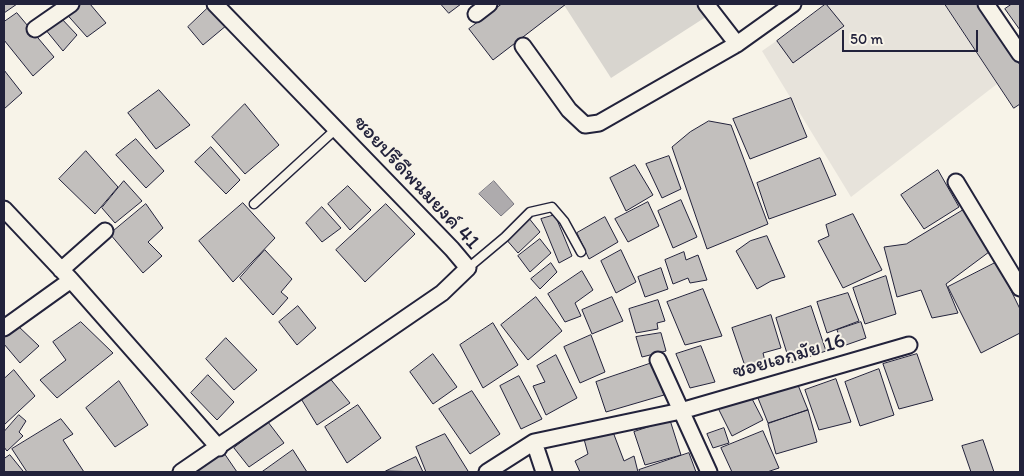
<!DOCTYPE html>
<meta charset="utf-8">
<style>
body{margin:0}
#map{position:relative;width:1024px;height:476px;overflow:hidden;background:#f7f3e8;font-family:Itim,sans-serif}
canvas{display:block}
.frame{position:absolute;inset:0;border:5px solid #22223b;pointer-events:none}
.scale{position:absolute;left:842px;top:30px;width:136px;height:22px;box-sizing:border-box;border:2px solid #22223b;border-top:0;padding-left:6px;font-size:15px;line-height:18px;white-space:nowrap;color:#22223b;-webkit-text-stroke:4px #f7f3e8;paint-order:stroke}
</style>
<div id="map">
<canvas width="1024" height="476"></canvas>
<div class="frame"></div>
<div class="scale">50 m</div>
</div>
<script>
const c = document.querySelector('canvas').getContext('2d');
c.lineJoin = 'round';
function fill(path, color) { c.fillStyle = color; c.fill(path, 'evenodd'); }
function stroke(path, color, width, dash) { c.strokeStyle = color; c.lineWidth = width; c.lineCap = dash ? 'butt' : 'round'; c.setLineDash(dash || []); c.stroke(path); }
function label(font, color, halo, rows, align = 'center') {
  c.font = font + ' Itim,"Playpen Sans Thai",sans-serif'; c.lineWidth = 4; c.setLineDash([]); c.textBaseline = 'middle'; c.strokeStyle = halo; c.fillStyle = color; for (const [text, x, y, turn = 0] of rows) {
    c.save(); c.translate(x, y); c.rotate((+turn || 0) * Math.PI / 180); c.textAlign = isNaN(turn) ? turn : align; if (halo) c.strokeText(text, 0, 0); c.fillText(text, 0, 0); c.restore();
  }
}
fill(new Path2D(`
 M829,4H945L997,84L851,197L762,51Z`), '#e7e3db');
fill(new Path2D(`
 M565,4H705L712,13L611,78L564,5Z`), '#d8d5cf');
const water = new Path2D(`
 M494,181L514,204L501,216L479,194Z`);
fill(water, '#aeabad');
stroke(water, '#76747f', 1);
const building = new Path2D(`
 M4,4H17L4,13Z
 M71,4H90L106,23L87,37L63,10Z
 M441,4H461L449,13Z
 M502,4H566L493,60L469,29Z
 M826,4L844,26L793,63L777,41Z
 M945,4H979L1020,65V104L1014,108Z
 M1012,4H1020V30L1005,9Z
 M209,7L227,25L203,45L188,27Z
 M17,13L54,57L33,76L4,40V22Z
 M60,17L77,35L63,51L45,29Z
 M4,70L22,93L4,109Z
 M159,90L190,125L156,149L128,113Z
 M791,98L807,137L750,159L733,119Z
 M245,104L279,145L245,174L212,137Z
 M709,121L731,125L768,224L707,249L672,147L690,132Z
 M136,139L164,171L146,188L116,155Z
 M211,147L240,180L226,194L195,162Z
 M86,151L118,187L95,214L59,179Z
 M669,156L681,189L662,198L646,164Z
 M820,158L836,195L769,219L757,183Z
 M635,165L653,195L626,211L610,178Z
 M938,170L959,207L924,229L901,195Z
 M124,181L142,201L115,223L102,208Z
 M348,186L371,210L350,230L328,204Z
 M681,200L697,237L673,248L658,211Z
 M648,202L659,226L628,242L615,219Z
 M243,203L275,238L233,282L199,241Z
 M146,204L163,228L148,242L162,256L143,273L110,234Z
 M386,204L415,234L365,282L336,250Z
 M322,207L341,228L322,242L306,223Z
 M965,209L989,252L946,284L958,313L932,318L921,290L897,297L884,247L906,244Z
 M853,214L882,270L843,288L818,241L829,236L826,225Z
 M555,215L572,256L559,263L541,219Z
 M528,217L540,232L518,253L505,238Z
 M605,217L618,242L589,259L577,233Z
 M767,236L785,277L771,281L757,289L736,251L750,241Z
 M540,239L551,253L530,272L518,256Z
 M265,250L292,279L281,292L288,298L273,315L240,278Z
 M621,250L636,282L616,293L601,261Z
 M684,252L686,260L698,255L707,280L690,283L688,278L673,284L665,260Z
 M997,262L1020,309V333L981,353L948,287Z
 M551,263L557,272L540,289L531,279Z
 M661,268L668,289L645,297L638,277Z
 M582,271L593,290L575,303L581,316L565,322L548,294Z
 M886,276L896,314L865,324L853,288Z
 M703,289L722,336L685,345L667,302Z
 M848,293L859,321L827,333L817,302Z
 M536,297L562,331L528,360L501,325Z
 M612,297L623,321L592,334L582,310Z
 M658,300L665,321L657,323L658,329L636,333L629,309Z
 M298,306L316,328L297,345L279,322Z
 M811,306L826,351L790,363L776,318Z
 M771,315L781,348L763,353L766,365L746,369L732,328Z
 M81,322L113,353L57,398L40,380L66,360L53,342Z
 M861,322L866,338L843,346L837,330Z
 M493,323L518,365L483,388L460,345Z
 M17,325L39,346L20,363L4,344V336Z
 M661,333L666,351L642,357L636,337Z
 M591,335L605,372L580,383L564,347Z
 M226,338L257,370L234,390L206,359Z
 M701,346L715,382L690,388L676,354Z
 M433,354L457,387L433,404L410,372Z
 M917,354L933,400L899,409L883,364Z
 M556,355L577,398L546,415L533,386L545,382L537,366Z
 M652,363L664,395L606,412L596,382Z
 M879,369L894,415L860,426L845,382Z
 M14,370L35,396L4,425V379Z
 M208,375L234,402L217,420L191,393Z
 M328,376L350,403L317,425L300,397Z
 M519,376L542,419L521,429L500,386Z
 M836,379L851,422L819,430L805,390Z
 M796,380L808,410L768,423L756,393Z
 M119,381L148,425L115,447L86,408Z
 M472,391L500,434L470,454L439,409Z
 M749,393L763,420L732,436L718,408Z
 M358,405L381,438L347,463L325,427Z
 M808,410L817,442L776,454L768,424Z
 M19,415L26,421L19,432L23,436L7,451L4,447V432Z
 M61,419L73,434L63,440L84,472H27L12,449Z
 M670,420L681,455L645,465L634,432Z
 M268,422L284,443L249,467L234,448Z
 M724,428L729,443L713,448L707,434Z
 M763,431L779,468L767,472H732L721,448Z
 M613,432L624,461L634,456L638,472H580L575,461L588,454L584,439Z
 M445,434L468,471L465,472H426L416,447Z
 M983,440L994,472H971L962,446Z
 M293,450L307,472H262Z
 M224,453L237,472H196Z
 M689,453L696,472H640L639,470Z
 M10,455L23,471L21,472H4V459Z
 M416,457L423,472L386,471Z`);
fill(building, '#c2bfbd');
stroke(building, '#22223b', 1);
const service = new Path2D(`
 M254,204L336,129
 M468,268L505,237L530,212L552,207L564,221L581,252`);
const minor = new Path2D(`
 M706,4L737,44
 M986,4L1020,54
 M476,14L489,4
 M35,29L71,4
 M523,46L569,110L585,125L599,123L737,44L793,4
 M956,182L1020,288
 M4,209L71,280L219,448
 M61,270L105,231
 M4,328L71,280
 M658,360L709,472
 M534,442L544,472
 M181,472L442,293L468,268L452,249L215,4
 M487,472L534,442L681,411L909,345`);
stroke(service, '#22223b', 11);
stroke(minor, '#22223b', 19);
stroke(service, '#f7f3e8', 8);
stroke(minor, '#f7f3e8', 15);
label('21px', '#22223b', '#f7f3e8', [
 ["ซอยปรีดีพนมยงค์ 41",416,183,47],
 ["ซอยเอกมัย 16",789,357,-16]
]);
</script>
